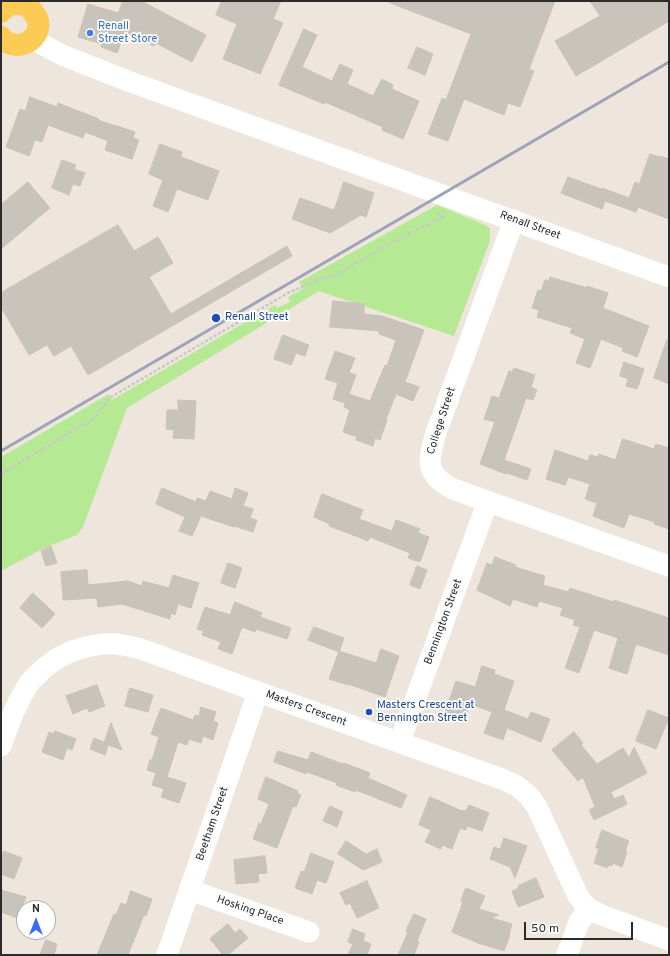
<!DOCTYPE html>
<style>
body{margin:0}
#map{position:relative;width:670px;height:956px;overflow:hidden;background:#eee5dc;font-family:Overpass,sans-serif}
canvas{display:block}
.frame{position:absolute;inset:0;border:2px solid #2b2b2b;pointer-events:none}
.north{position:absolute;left:16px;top:900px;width:40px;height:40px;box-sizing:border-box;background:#fff;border:1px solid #aaa;border-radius:50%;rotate:0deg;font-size:11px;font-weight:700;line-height:16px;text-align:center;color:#2b2b2b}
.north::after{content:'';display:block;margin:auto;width:14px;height:18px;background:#3869ff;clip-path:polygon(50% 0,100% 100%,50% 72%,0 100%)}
.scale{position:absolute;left:524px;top:922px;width:109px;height:18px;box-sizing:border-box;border:2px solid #2b2b2b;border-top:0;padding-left:5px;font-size:12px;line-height:14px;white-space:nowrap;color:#2b2b2b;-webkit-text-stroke:3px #fff;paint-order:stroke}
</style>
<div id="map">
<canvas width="670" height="956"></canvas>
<div class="frame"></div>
<div class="north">N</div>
<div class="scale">50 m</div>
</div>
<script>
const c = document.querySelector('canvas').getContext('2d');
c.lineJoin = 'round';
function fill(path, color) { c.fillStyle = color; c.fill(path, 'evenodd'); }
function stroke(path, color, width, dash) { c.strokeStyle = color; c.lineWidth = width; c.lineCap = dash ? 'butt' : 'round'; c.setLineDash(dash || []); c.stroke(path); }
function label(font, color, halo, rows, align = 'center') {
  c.font = font + ' Overpass,sans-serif'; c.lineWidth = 3.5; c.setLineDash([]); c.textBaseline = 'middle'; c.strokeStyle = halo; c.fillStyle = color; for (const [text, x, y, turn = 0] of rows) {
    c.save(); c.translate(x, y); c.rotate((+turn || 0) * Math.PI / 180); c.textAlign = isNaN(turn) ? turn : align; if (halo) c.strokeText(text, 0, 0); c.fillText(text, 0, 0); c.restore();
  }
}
fill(new Path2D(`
 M437,205L483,224L490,228V241L454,336L319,291L127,408L83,527L77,535L44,548L1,571V457L109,394L112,400L275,305L277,308L290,302L288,297L303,289L299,282Z`), '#b6e994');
const building = new Path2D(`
 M123,1H141L206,35L192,62L156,43L154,46L125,32L117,53L101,47L102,44L78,37L88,4L118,13Z
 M222,1H281L273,19L283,23L260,74L223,59L237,24L216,15Z
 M388,1H555L529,69L534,71L520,107L508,103L504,115L464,99L448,141L428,134L442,98L446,100L471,34L388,2Z
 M590,1H669V21L576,76L555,41L600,16Z
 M304,29L317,35L302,67L332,81L340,64L353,70L347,84L373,96L382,79L393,85L392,89L419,101L403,139L382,130L383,127L325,102L324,104L279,85Z
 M417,47L433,54L425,75L408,68Z
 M30,97L57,107L58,103L99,119L98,120L135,132L133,138L139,140L132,159L105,150L108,141L85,132L83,138L48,125L42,142L35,140L29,156L6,147L20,109L25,111Z
 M160,144L182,152L181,157L219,171L208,200L177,189L168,212L153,206L163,180L149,174Z
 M650,154L659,157L660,156L669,159V219L638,207L636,212L605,201L602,209L561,193L568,177L601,189L602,188L629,198L635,182L639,184Z
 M62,160L76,165L74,169L85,173L80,186L73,184L69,195L52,188Z
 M28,182L50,208L1,249V205Z
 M344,182L374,193L366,217L361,215L330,233L292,219L300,198L334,210Z
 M118,225L134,251L158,237L173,263L149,277L171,314L287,246L292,256L88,375L71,346L54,356L47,345L29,355L1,307V293Z
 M550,277L587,288V286L608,293L603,308L649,326L637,357L622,351L623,348L601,339L590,368L576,363L585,339L570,333L572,328L537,317L539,310L532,308L538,290L541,291L545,280L549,281Z
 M333,301L364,304V314L382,316L424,330L405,382L419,387L413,401L396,394L386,419L387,420L380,440L375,438L373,446L356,440L357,437L343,432L350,410L344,407L345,403L333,399L338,383L325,379L335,351L355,358L349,373L356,375L349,394L370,401L385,365L387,366L396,340L379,334L380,331L330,327Z
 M283,335L309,345L305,356L296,353L291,365L274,359Z
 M667,340H669V384L654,378Z
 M624,362L644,369L637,389L626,386L628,379L620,376Z
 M514,368L535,375L531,387L537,390L533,400L526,398L504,460L531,469L527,480L507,473L506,474L480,464L495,422L484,419L492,396L499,398L509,371L512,372Z
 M178,400L196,401L194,439L173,438L174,430L166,429L167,410H178Z
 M623,439L654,449L656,444L669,448V529L654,524L655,522L629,514L624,528L593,516L597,503L585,499L590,484L568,477L565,485L546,479L555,450L588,461L590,455L598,457L599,454L615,460Z
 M162,488L196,502L197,498L206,501L210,491L232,499L235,488L248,493L243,506L253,509L250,518L257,520L253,532L234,526V527L201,516L192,536L179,531L185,517L156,504Z
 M322,494L363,510L359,519L392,531L396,520L420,529L418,533L429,537L420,562L408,558L410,553L370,537L368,541L361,538L329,526L330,524L314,517Z
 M51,546L57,563L46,566L41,551Z
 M495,557L516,565L515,567L545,576L543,585L568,592L570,588L613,602L614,600L669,618V655L636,644L627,674L609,668L618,638L594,630L579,673L565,668L580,627L573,625L575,620L560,615L563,608L539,601L537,607L513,599L510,606L477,590L487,563L492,565Z
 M228,563L242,568L235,588L221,583Z
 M417,566L427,570L420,589L410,585Z
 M87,570L88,585L128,581L142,586L143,581L169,588L173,575L199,583L191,608L178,604L175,615L171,613L170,619L122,604L98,607L97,598L63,600L61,572Z
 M33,593L55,614L42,628L20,608Z
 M235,602L262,613L260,617L291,628L287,639L256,629L255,632L242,627L232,654L218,649L221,642L202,635L204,631L197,629L205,607L230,615Z
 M314,627L344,638L339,652L308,640Z
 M381,649L399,656L385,697L348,684V685L329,679L339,651L376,663Z
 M482,666L495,670L494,674L514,681L504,710L528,719L531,712L550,719L541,742L507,728L503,740L484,733L492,712L470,704L465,719L445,712L456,681L475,687Z
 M97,685L105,706L89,712L87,708L73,714L66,696Z
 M130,688L153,695L148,712L125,706Z
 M201,707L216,712L213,721L218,723L213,740L203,736L201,743L189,739L187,745L178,742L167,777L186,783L179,803L161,797L164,789L152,785L156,773L147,770L150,760H152L159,737L151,734L161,708L193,720L195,715L199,716Z
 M648,710L669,718L656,749L636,741Z
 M111,723L122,750L108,745L105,755L90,749L94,738L104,742Z
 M55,731L76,739L72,750L67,748L63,760L42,752L49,732L53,734Z
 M574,732L583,743L581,745L597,764L623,748L629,758L634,747L647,773L611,792L614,799L623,795L627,804L594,820L589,810L595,807L583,777L578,781L552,750Z
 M278,751L308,760L311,752L343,764L344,763L370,773L368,778L407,795L401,808L356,790L355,792L336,785L337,783L307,772L306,774L274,762Z
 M266,777L298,791L297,793L301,795L296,807L293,806L277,848L253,839L259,823L261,824L269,804L258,799Z
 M430,797L462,811L463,810L466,811L469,805L489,813L482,831L467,826L466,830L460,828L452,849L442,845L441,849L425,842L431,830L419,825Z
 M330,806L343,812L337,827L323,821Z
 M602,830L629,841L625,851L627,852L622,867L613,863L612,866L609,865L607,868L594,863L599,848H596Z
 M504,838L527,846L515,878L510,867L490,859L494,847L500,849Z
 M346,841L366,854L377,849L382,862L363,870L338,854Z
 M4,851L22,858L14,879L1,874V858Z
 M311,853L334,862L326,883L317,880L312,894L295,888L301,871L304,872Z
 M265,856L267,873L258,874L259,882L236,884L234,860Z
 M536,878L544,897L518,907L512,891L519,888L518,886Z
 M367,881L379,908L357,918L350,903L346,905L340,893Z
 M466,888L485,896L479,909L499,915L491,918L512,924L509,935H510L504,951L478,943L452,932L463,902L461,901Z
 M1,890L26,897L18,918L1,912Z
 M131,891L152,899L146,916L144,915L128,955H97L114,914L116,915L121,903L126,905Z
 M414,914L426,919L417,941L419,942L414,955H398L408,932L406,931Z
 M228,924L235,933L240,929L248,938L228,955H223L210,939Z
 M353,929L365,934L363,941L371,944L367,955H348L353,944L348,942Z
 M46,940L57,944L54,955H40Z`);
fill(building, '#c9c4bb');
stroke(building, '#cac1b6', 1);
stroke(new Path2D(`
 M1,474L93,419L111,397L288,293L322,278L334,276L402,237L444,217L437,213`), '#c8c8c8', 2.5, [3, 2]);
stroke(new Path2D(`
 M32,39L62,55L128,81L669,277
 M514,220L436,433C428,460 424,474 453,489L669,566
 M400,743L403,733L488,501
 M1,746C9,724 17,701 30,682C33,678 36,676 39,673C57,655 80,646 105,644C117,643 129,646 141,649L258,692L502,779L517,786L529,796L537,807L578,896L584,904L589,909L599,914L669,940
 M190,890L309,932
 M167,955L258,692
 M567,955L579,922L589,909`), '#fff', 21);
stroke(new Path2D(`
 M1,12C6,6 13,3 20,4C26,5 30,7 33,12C51,33 19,58 1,37`), '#fccb53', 22);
stroke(new Path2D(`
 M1,451L669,62`), '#9ea3b7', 3);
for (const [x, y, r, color] of [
 [90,33,4,"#3f7fe0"],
 [216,318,5,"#1a4fb4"],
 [369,712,4,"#1a4fb4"]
]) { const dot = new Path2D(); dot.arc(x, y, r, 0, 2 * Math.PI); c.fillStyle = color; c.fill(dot); stroke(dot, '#fff', 1.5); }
label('11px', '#366cbe', '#fff', [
 ["Renall",98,27],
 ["Street Store",98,40]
], 'left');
label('11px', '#2b2b2b', '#fff', [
 ["Renall Street",530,226,20],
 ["College Street",442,421,-72],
 ["Bennington Street",444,622,-70],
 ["Masters Crescent",306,709,20],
 ["Beetham Street",213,824,-71],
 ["Hosking Place",250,911,19]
]);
label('11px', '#164399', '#fff', [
 ["Renall Street",225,318],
 ["Masters Crescent at",377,706],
 ["Bennington Street",377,719]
], 'left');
</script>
